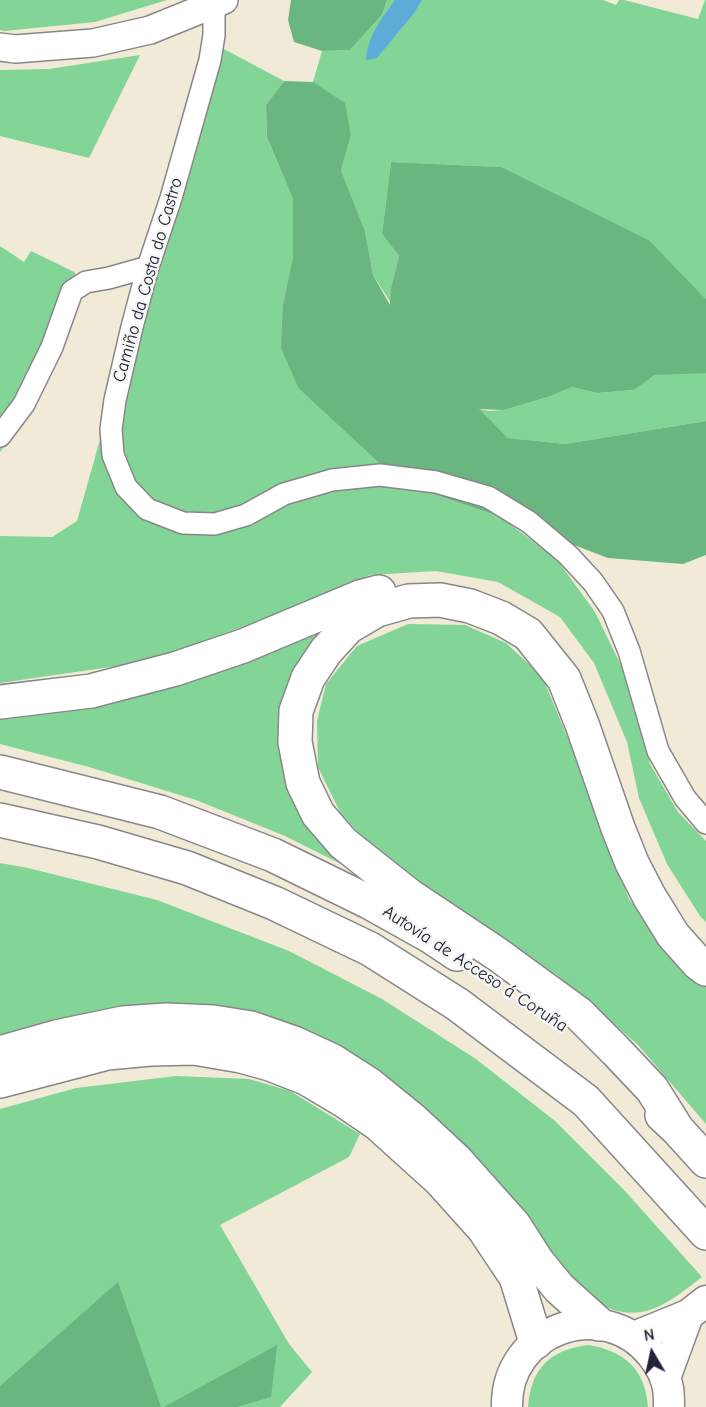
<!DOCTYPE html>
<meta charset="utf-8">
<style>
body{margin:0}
#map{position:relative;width:706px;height:1407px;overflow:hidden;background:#f0ead6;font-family:"Comic Neue",sans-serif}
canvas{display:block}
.north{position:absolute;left:622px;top:1323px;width:60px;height:60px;-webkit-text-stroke:4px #f6f6f2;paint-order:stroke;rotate:351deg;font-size:16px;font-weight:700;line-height:24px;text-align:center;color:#22223b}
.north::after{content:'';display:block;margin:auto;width:21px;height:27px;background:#22223b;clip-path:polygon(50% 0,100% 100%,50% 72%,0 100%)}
</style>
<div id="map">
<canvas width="706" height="1407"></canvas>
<div class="north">N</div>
</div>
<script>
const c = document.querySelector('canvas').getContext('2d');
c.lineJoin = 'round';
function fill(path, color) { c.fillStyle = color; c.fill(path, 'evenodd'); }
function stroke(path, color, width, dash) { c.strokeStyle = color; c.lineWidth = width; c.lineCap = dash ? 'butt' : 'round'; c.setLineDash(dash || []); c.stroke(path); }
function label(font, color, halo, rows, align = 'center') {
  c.font = font + ' "Comic Neue",sans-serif'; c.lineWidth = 5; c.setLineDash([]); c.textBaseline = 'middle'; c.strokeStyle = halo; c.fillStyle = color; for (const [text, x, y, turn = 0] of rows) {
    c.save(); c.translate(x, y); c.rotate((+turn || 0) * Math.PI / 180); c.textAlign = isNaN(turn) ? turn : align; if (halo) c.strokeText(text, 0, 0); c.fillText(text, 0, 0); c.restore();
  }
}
fill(new Path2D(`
 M0,0H167L95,22L4,31L0,30Z
 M387,0H603L616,5L619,0H624L698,19L705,0H706V299L649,240L502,167L391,162L382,234L399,256L391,288V303L373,275L365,231L341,170L351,136L313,82L322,51L350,50L382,15Z
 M207,40L284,81L266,105L267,137L293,199V256L283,304L299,389L379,463L416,488L501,517L558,561L595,612L632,688L650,764L678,812L706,841V922L700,916L667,864L639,798L627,742L594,663L560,617L498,582L436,571L370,575L253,623L145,662L0,683V536L52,537L77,521L103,429L167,183L177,137Z
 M140,55L89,158L0,136V70L49,69Z
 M0,246L24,262L31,251L68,269L74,272L85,289L63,329L56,365L24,422L0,452Z
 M674,373H706V421L565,444L508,438L478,409L490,411L504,410L551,396L572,387L597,393L634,390L655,375Z
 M340,616L284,707L353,870L285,836L196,800L89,767L0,744V713Z
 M408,624L465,625L506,643L542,676L569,741L599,825L629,899L671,954L706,987V1124L638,1045L557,975L387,865L340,812L318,767L317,721L326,684L357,646Z
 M0,863L28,868L157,900L289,951L382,999L476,1059L555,1121L625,1191L702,1277C676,1297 649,1321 614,1310C605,1307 597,1301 589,1297L354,1058L0,1039Z
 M176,1076L249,1079L290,1091L360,1134L349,1157L220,1225L289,1344L312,1372L280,1407H0V1109L76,1088Z
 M588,1345C625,1351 645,1369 648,1407H528C531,1368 550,1350 588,1345Z`), '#82d597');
fill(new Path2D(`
 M291,0H387L382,15L350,50L322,51L294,42L288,20Z
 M284,81L313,82L345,103L351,136L341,170L365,231L373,275L390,305L391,288L399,256L382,234L391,162L502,167L649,240L706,299V373L655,375L634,390L597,393L572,387L551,396L504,410L479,409L508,438L565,444L706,421V555L683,564L608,558L501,517L416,488L379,463L299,389L281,348L283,304L293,256V199L267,137L266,105Z
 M118,1282L161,1407H0V1386Z
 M277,1345L271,1397L237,1407H164Z`), '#69b680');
fill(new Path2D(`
 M395,0H422L414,13L377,58L366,60C367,37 382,18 395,0Z`), '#5dacd7');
const minor = new Path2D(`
 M214,4V35L210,60L171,198L148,267L132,327L115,400L111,429L113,455L126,487L147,509L183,523L215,524L246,515L284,494L332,480L380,475L436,482L488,497L529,522L568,555L593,582L613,611L629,651L658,751L685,798L706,823
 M0,436L24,404L52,347L72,291L86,282L109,278L148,267`);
const tertiary = new Path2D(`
 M0,47L15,49L93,43L150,30L224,0`);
const secondary = new Path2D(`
 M634,1337L688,1315L706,1301
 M665,1378L688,1315
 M507,1407C505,1329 604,1294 652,1355C660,1365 666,1376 668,1388C669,1394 669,1401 669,1407`);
const motorway = new Path2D(`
 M0,702L91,691L175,669L243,646L360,597L379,592
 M0,772L160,812L273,855L371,903L430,936L457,954
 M0,820L98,842L187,868L274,903L370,949L457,1004L586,1101L706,1233
 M0,1053L56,1037L123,1023L166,1020L213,1022L251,1028L294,1043L331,1060L370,1085L413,1120L456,1160L514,1225L537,1261L559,1288L599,1324
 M0,1081L107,1053L150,1049L194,1048L241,1056L270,1064L306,1078L343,1100L378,1124L440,1180L484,1229L516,1277L536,1342
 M662,1115L677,1129L706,1161
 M677,1129L652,1089L616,1051L578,1013L497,954L410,896L343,843L318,814L303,783L295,742L296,711L308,678L326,651L348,627L377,610L409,601L440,600L470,606L501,618L528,634L564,679L582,724L618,828L632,863L649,896L673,935L698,963L706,969`);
stroke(minor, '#898688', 24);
stroke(tertiary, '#898688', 30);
stroke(secondary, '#898688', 33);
stroke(motorway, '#898688', 36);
stroke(minor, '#fff', 21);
stroke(tertiary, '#fff', 27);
stroke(secondary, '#fff', 30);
stroke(motorway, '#fff', 33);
label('18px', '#22223b', '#f6f6f2', [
 ["Camiño da Costa do Castro",148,280,-74],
 ["Autovía de Acceso á Coruña",475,969,33]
]);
</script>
